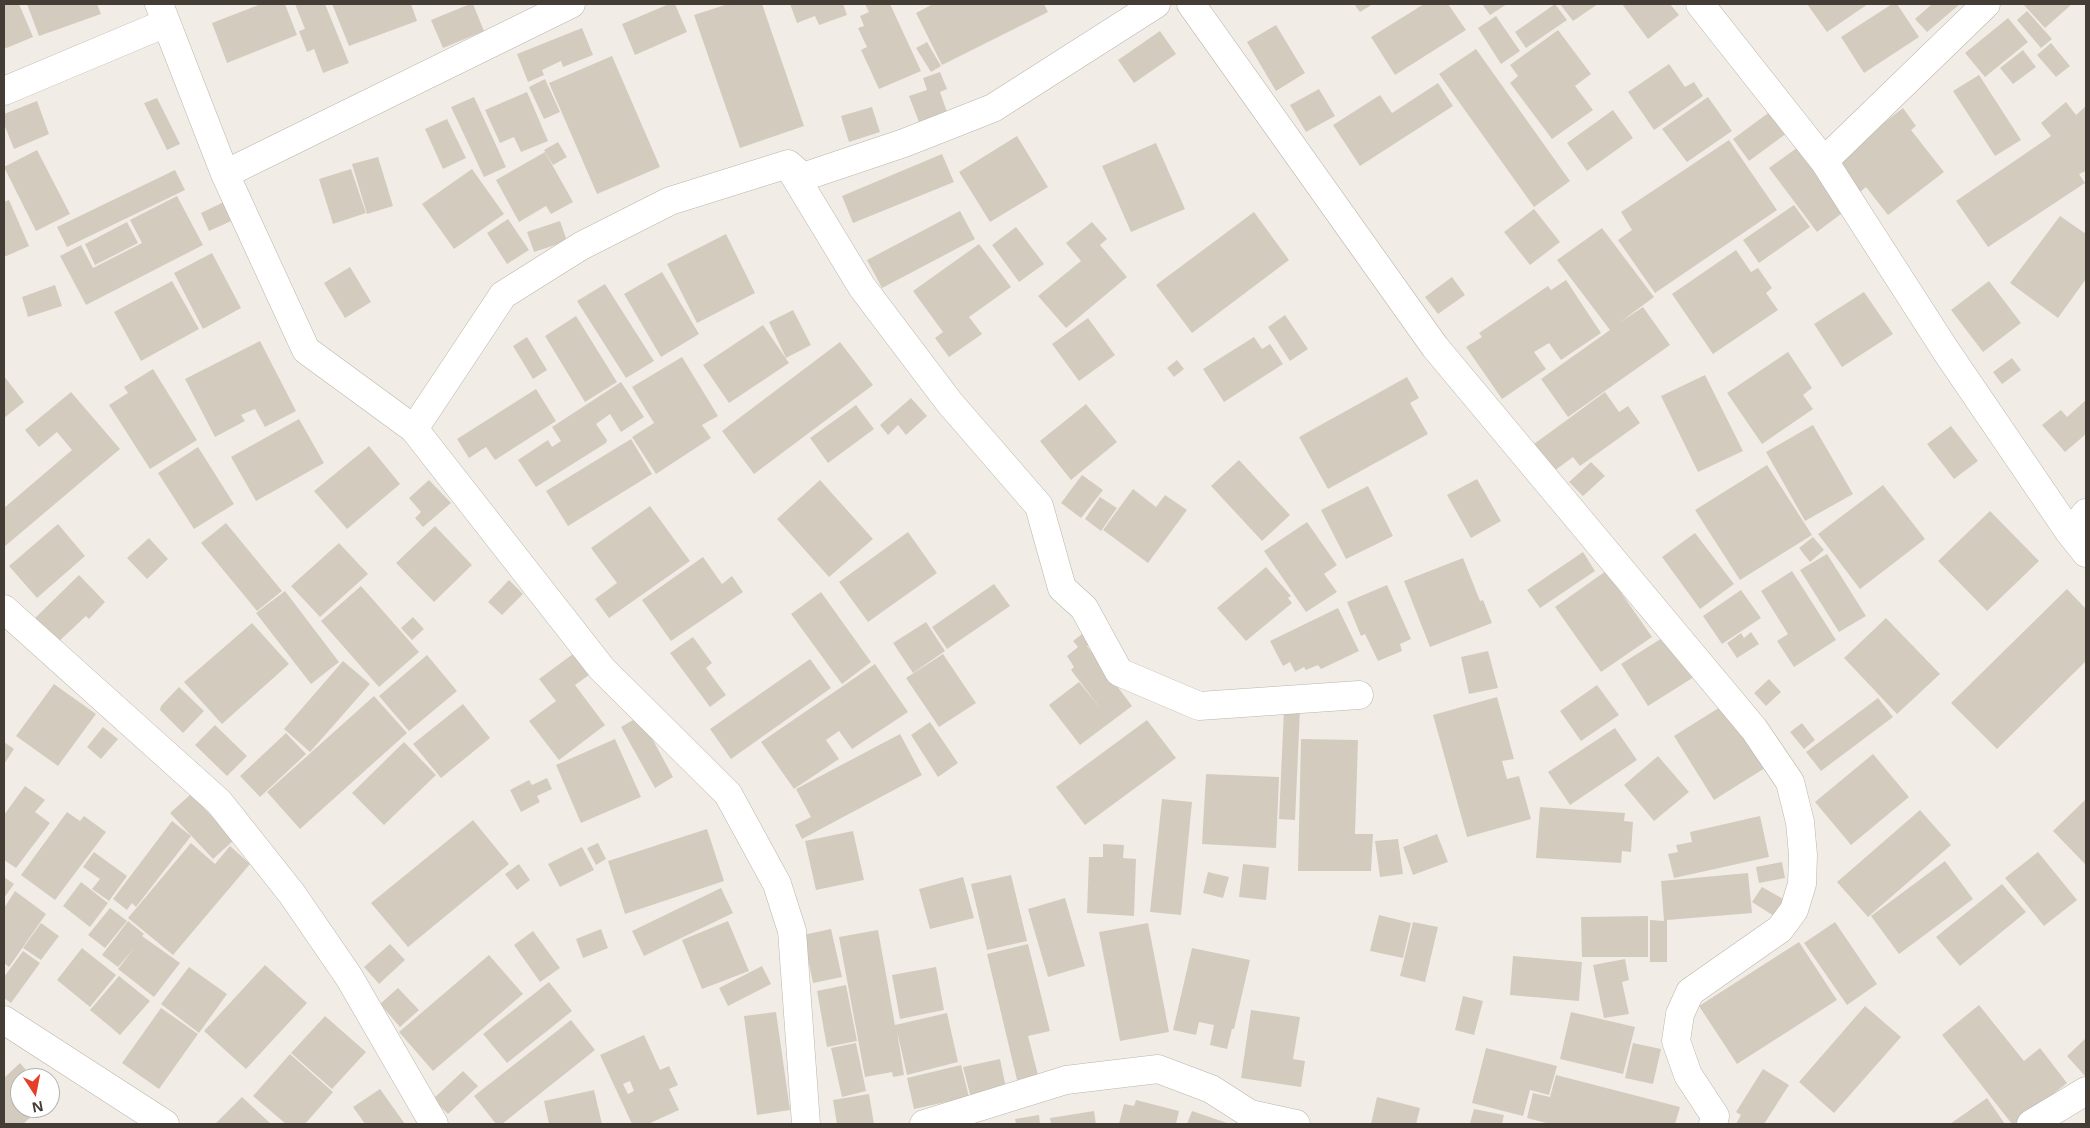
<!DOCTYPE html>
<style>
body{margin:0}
#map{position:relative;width:2090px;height:1128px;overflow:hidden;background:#f1ede6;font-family:"Open Sans",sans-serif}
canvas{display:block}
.frame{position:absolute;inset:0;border:5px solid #433d36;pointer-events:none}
.north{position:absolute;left:10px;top:1068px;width:50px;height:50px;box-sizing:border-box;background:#fff;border:1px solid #b4b1af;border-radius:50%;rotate:169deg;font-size:14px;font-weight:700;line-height:20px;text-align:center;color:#433d36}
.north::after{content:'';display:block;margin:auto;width:18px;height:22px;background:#e44029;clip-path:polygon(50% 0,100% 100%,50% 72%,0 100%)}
</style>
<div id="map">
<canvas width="2090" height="1128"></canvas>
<div class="frame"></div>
<div class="north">N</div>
</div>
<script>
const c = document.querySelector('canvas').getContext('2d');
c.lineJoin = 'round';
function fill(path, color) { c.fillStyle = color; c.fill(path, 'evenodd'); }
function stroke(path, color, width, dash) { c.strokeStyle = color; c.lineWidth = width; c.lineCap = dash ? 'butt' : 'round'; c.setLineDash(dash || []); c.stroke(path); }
fill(new Path2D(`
 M4,4H19L33,37L4,49Z
 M27,4H97L101,14L39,36Z
 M261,4H285L297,35L227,63L212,23Z
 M295,4H325L349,63L323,73L314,49L307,52L299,31L305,29Z
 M332,4H411L417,21L349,46Z
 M470,4H473L484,31L443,48L431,20Z
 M669,4H675L687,32L635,55L622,24Z
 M728,4H762L804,126L740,148L694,15Z
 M790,4H843L847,15L819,25L815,16L797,23Z
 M865,4H890L921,71L879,89L861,50L867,47L858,28L864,26L860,16L869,12Z
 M933,4H1044L1048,12L942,65L916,13Z
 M1354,4H1373L1360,12Z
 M1424,4H1448L1466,30L1395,75L1371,37Z
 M1482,4H1507L1490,15Z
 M1555,4L1567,20L1526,48L1515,32Z
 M1560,4H1598L1573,21Z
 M1622,4H1670L1679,15L1648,39Z
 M1807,4H1868L1827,32Z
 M1892,4H1897L1919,37L1864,73L1841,37Z
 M1932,4H1960L1927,32L1915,19Z
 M2023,4H2072L2045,28Z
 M2027,11L2052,39L2041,48L2017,20Z
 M1496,16L1520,51L1501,64L1478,28Z
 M2008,18L2028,42L1985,77L1965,53Z
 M1276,25L1305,73L1276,91L1247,42Z
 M582,28L593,55L563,67L561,61L542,70L544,75L528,82L517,54Z
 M1558,30L1591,74L1575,86L1593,110L1552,139L1510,83L1518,76L1510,65Z
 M1160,31L1176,54L1134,83L1118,60Z
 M927,42L941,66L931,72L916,48Z
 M2051,43L2070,66L2056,77L2037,55Z
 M1476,49L1570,181L1534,207L1439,74Z
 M2023,50L2036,67L2013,84L2000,68Z
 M612,56L660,167L597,194L549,83Z
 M1669,64L1685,87L1694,82L1703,96L1654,130L1628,92Z
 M940,72L947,89L940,92L947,112L919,122L909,96L927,90L923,78Z
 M1979,75L2021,140L1995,156L1953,91Z
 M545,79L560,112L544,119L529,87Z
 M1438,83L1453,106L1360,166L1333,125L1380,95L1392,113Z
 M1319,89L1335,116L1306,132L1290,105Z
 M527,92L548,141L521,152L514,137L500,143L485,110Z
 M474,97L506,167L484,177L451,107Z
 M1708,97L1732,131L1687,162L1662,129Z
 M157,98L180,144L167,150L144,103Z
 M37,101L49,134L14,149L4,124V114Z
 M2066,102L2076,115L2086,106V171L2079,174L2085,183L1988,247L1956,201L2051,136L2041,123Z
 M872,107L880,132L849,142L841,116Z
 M1903,108L1916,126L1911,130L1944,172L1888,215L1866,187L1854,197L1829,165Z
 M1613,110L1633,138L1587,171L1567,143Z
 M1771,111L1787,133L1749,161L1733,139Z
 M447,119L466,158L443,169L425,129Z
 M1017,136L1048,187L990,222L959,172Z
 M1729,140L1777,210L1655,293L1618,240L1632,230L1621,212Z
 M558,142L567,157L553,165L544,150Z
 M1156,143L1185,209L1131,232L1102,166Z
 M1801,145L1849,208L1817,232L1769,168Z
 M37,150L70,214L36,231L4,167Z
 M545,152L573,202L551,214L546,206L519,222L496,180Z
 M942,154L954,182L853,223L842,196Z
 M378,157L393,206L367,214L352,164Z
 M351,169L366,213L333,224L319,179Z
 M472,169L504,214L454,249L422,204Z
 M175,170L185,190L67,247L57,227Z
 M177,196L203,245L86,305L60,256L81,245L93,268L142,243L130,220Z
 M230,199L238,218L209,231L201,213Z
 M9,200L29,246L4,257V202Z
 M1794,205L1810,227L1759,263L1743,240Z
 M1534,209L1560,242L1530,265L1504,232Z
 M960,211L975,239L882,288L867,260Z
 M1254,212L1289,260L1192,333L1156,285Z
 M2060,216L2086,234V279L2058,318L2010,283Z
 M508,219L529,250L507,264L487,233Z
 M560,221L567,241L534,252L527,232Z
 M127,222L138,243L95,265L85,244Z
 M1092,222L1107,239L1100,245L1127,277L1066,328L1038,296L1081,261L1066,243Z
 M1016,227L1044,264L1019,282L992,245Z
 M1602,228L1654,297L1619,323L1643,307L1670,345L1568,417L1541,379L1610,330L1557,260Z
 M726,234L755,293L697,323L667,264Z
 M979,244L1011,287L969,317L982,334L949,357L935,338L943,332L913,291Z
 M1736,250L1751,272L1758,268L1772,288L1766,293L1778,310L1713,354L1672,294Z
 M212,253L241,308L203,329L174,273Z
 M350,267L371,302L345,318L324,283Z
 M662,272L699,334L661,357L624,294Z
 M1452,277L1465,295L1438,314L1425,297Z
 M1566,280L1601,333L1561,360L1549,343L1534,352L1546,369L1502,399L1466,347L1482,337L1479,333L1548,286L1551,290Z
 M172,281L199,329L141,361L114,312Z
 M1989,281L2021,323L1983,352L1951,310Z
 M605,284L654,361L626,378L577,301Z
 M55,285L62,306L28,317L22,297Z
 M1864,292L1893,334L1842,367L1814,324Z
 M793,310L811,345L786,358L769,322Z
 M1285,315L1308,349L1290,361L1268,327Z
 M576,316L617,382L585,402L545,336Z
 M1088,318L1115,355L1079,381L1052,344Z
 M763,325L789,363L729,403L703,365Z
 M527,337L547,370L533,379L513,346Z
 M1254,337L1262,349L1270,344L1283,364L1224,402L1203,369Z
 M260,341L296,411L265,427L255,409L241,415L245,421L215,437L185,379Z
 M840,342L873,385L754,474L722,431Z
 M1788,352L1812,388L1803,395L1813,409L1762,444L1727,393Z
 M682,357L718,416L702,425L711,438L656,474L632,437L654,423L632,387Z
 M2012,358L2021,370L2002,384L1993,372Z
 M1177,360L1184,369L1174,377L1167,368Z
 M153,369L197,440L150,469L109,405L128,393L124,387Z
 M1705,375L1743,451L1698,472L1661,396Z
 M4,376L24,402L4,418Z
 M1407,377L1419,398L1410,403L1428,434L1328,489L1299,437Z
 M621,382L644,417L621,432L610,414L596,424L607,440L606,443L536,487L518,460L548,440L552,447L561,441L552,427Z
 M536,389L556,421L495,460L486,447L469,458L457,439Z
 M71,392L120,449L4,547V508L72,450L57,432L39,447L25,430Z
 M1605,392L1619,412L1628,406L1640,423L1580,466L1573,457L1554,471L1534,444Z
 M911,398L927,416L906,435L898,425L888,435L880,425Z
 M2086,400V434L2065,452L2042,425L2061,410L2067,417Z
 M1086,404L1117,442L1071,480L1040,441Z
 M856,405L874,429L828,463L810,438Z
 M299,419L324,463L256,501L231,457Z
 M1813,425L1853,494L1805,521L1766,452Z
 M1951,426L1978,461L1954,479L1927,444Z
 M631,439L652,474L568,526L546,491Z
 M369,446L400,484L347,529L314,491Z
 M198,447L234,504L194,529L158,473Z
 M1239,460L1290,515L1262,541L1211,486Z
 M1591,462L1605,476L1583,496L1569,482Z
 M1767,465L1812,535L1740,580L1695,510Z
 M1082,475L1103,490L1081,518L1061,503Z
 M1477,479L1501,521L1471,538L1447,495Z
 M429,480L451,503L423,527L415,518L421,512L409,498Z
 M820,480L873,539L829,577L777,519Z
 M1883,485L1925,539L1860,589L1818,534Z
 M1368,486L1393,536L1346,559L1321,510Z
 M1133,489L1156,507L1165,495L1187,510L1148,563L1103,530Z
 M1100,497L1117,508L1101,531L1085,519Z
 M650,506L690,561L609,618L595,599L617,583L591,548Z
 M1990,511L2039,561L1987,611L1938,561Z
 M1307,522L1337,565L1324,574L1337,592L1306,612L1264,551Z
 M226,523L282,591L257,611L201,543Z
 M58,524L85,556L37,598L9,566Z
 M435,526L472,565L434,602L396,563Z
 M908,532L937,573L868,622L839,582Z
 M1695,533L1734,584L1700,609L1662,557Z
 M1813,537L1824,550L1810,562L1799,548Z
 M149,538L168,559L147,579L127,558Z
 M339,543L368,574L320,617L291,586Z
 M1583,552L1595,571L1540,608L1527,590Z
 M1827,554L1866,616L1839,632L1800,570Z
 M703,557L722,584L732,576L743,592L671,641L642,600Z
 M1463,558L1480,601L1483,600L1492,623L1430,647L1404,581Z
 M1266,567L1291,596L1288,598L1292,603L1246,641L1217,608Z
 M1606,571L1652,637L1601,672L1555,607Z
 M1792,571L1836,640L1794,667L1777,641L1788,634L1761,591Z
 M79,575L105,602L89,619L86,616L55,645L32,621Z
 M509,580L523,594L502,615L488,602Z
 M994,584L1010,606L947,649L932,627Z
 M1387,585L1411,639L1400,644L1402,651L1378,661L1365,634L1361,636L1347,602Z
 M361,586L419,652L379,687L321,621Z
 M2067,589L2086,609V661L1997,749L1951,703Z
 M1741,590L1761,618L1722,644L1703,616Z
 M285,591L339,662L311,684L256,613Z
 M821,592L871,662L842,684L791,614Z
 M1338,608L1359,651L1321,669L1318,665L1306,670L1304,667L1295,672L1290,662L1283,666L1270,641Z
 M413,617L424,629L412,640L401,628Z
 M1886,618L1940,674L1897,714L1844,658Z
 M926,622L945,651L913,673L893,643Z
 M252,623L289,664L222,724L184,682Z
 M1086,631L1094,642L1087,646L1132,706L1080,745L1049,705L1079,682L1101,709L1071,670L1074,667L1067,656L1078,647L1073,641Z
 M1751,632L1759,644L1737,658L1727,643L1741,633L1744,638Z
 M1667,635L1694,677L1648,706L1621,664Z
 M693,637L712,663L706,668L726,695L710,707L670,653Z
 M1488,651L1498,688L1469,694L1461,657Z
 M573,654L589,675L575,685L605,725L559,760L529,721L556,701L539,679Z
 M943,654L976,703L939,727L906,678Z
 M427,655L457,691L409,731L379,696Z
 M810,659L831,688L731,759L710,729Z
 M343,661L370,684L310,752L284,729Z
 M875,664L908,712L852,749L839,731L826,740L839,759L794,789L761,742Z
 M1769,679L1781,692L1766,706L1754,693Z
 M54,684L96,714L58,766L16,736Z
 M1597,685L1619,715L1581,741L1560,711Z
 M179,687L204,711L183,733L160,710L161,706Z
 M374,696L407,733L300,829L267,792Z
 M1497,697L1514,759L1502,761L1507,779L1519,776L1531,819L1467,837L1433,715Z
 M1878,698L1893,717L1821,771L1806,752Z
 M463,704L490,738L441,778L413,744Z
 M1725,704L1765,768L1714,800L1674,736Z
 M1284,709H1300L1295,820L1279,819Z
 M640,716L673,777L655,788L621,727Z
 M1147,720L1176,758L1085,825L1056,787Z
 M930,722L958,763L938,777L911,735Z
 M1802,723L1815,740L1804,749L1790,732Z
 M215,725L247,756L227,776L195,745Z
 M103,727L118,739L101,759L87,747Z
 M1615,728L1637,760L1570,805L1548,772Z
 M286,733L306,754L260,797L240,776Z
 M900,734L922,775L802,839L795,825L811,817L796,789Z
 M615,739L641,797L581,823L556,765Z
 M1301,739L1358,740L1355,834H1373L1371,871H1298Z
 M4,742L14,749L4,764Z
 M404,742L436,775L384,825L352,793Z
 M1873,754L1909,797L1851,845L1815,802Z
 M1658,756L1689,792L1654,821L1624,785Z
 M1206,774L1279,777L1276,848L1202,844Z
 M547,778L552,789L537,796L540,802L521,812L510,790L529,780L532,785Z
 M25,786L45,800L35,812L50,823L16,868L4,860V815Z
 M191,794L234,840L213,859L170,813Z
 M1162,799L1192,802L1181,915L1150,912Z
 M2086,799V865L2053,831Z
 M1540,807L1625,813L1624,821L1633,822L1631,852L1622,851L1621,863L1536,858Z
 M1920,810L1951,845L1868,917L1837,882Z
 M67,812L80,821L84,816L106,832L55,900L21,875Z
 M1760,816L1769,857L1674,878L1668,854L1678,852L1676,845L1692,842L1690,832Z
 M473,820L509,864L408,947L371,903Z
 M172,821L191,836L136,907L132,903L127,910L113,899Z
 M707,829L724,881L625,914L608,861Z
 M853,831L864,880L816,890L805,841Z
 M1437,834L1448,862L1413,875L1403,847Z
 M1398,839L1403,874L1380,877L1375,841Z
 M191,843L215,864L230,846L250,864L173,955L128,918Z
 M598,843L606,859L596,865L587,848Z
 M1103,844L1124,845L1123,858L1136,859L1134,916L1087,913L1089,857H1103Z
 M582,847L594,870L560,887L548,864Z
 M94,852L127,876L109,901L92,889L100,879L83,867Z
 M2038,852L2077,900L2044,926L2005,878Z
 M1945,861L1973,899L1899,954L1871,916Z
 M1782,862L1785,878L1759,883L1756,867Z
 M519,864L530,880L517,890L505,874Z
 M1243,864L1269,867L1266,900L1239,897Z
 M1208,872L1229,877L1223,898L1203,893Z
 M1748,873L1752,913L1667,920V962H1650V920L1664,921L1661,881Z
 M1011,875L1027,941L987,950L971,884Z
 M4,877L14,884L4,898Z
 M963,877L974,918L930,929L919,889Z
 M81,882L108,903L90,927L63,906Z
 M2002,884L2026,912L1960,966L1936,937Z
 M1762,887L1785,900L1774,916L1752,902Z
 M721,888L733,913L644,956L632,931Z
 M15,891L46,914L9,967L4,963V908Z
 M1065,898L1085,966L1048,977L1028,909Z
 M110,908L127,921L105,948L88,935Z
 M1379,915L1411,923L1403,958L1370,951Z
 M1648,916V957H1582L1581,917Z
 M128,921L144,934L142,936L180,963L154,997L118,969L134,948L118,967L102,955Z
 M728,921L749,971L702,989L682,940Z
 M1413,922L1438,927L1425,982L1400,976Z
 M1835,922L1877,984L1847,1005L1804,943Z
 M41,923L59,936L41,960L23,948Z
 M1148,923L1169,1032L1120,1041L1099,932Z
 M601,929L608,948L583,958L576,939Z
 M831,929L842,977L813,983L803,935Z
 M878,930L895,1025L947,1013L958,1062L907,1075L897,1031L904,1075L893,1077L892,1072L865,1077L839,937Z
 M533,931L560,968L540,982L514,945Z
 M1799,942L1837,1000L1737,1064L1699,1006Z
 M390,944L405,960L379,984L364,967Z
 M1028,944L1050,1031L1028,1036L1038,1075L1017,1080L987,954Z
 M82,948L116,975L90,1007L57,980Z
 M1192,948L1250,960L1234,1029H1232L1227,1049L1210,1045L1214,1025L1199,1022L1196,1035L1173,1030Z
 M23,951L40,963L11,1003L4,998V977Z
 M489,955L523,994L433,1071L399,1032Z
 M1513,956L1582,962L1579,1001L1510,995Z
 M1625,959L1629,980L1622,982L1629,1014L1604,1018L1593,965Z
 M265,965L307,1003L246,1069L204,1031Z
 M762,966L771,984L728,1006L719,988Z
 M189,967L227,994L199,1033L161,1004Z
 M936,967L944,1010L900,1019L892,975Z
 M119,976L150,1001L120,1035L90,1010Z
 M549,982L572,1011L507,1063L483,1034Z
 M846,985L857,1041L827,1047L817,991Z
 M398,988L419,1010L400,1027L380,1004Z
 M1463,996L1483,1001L1474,1035L1455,1030Z
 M1979,1005L2024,1061L2040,1048L2067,1083L2015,1124H2012L1942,1035Z
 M1865,1006L1901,1037L1834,1113L1799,1082Z
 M161,1008L198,1034L159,1089L122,1063Z
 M1251,1010L1300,1017L1293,1059L1305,1061L1301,1087L1241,1078Z
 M776,1012L790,1110L757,1115L744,1016Z
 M1571,1012L1635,1027L1623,1074L1560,1059Z
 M325,1016L366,1052L332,1089L291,1053Z
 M571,1020L595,1050L502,1124H496L474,1096Z
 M644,1035L660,1070L669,1066L678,1085L669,1089L679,1110L648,1124H632L600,1055ZM630,1081L634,1091L628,1094L623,1084Z
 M2086,1038V1077L2067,1056Z
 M856,1043L866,1091L842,1097L831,1048Z
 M1633,1043L1661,1049L1653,1084L1625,1078Z
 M1486,1048L1557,1066L1549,1095L1530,1090L1523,1116L1472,1103Z
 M290,1054L333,1092L305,1124H286L253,1096Z
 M1000,1059L1007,1093L972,1102L963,1067Z
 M20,1063L33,1078H20V1108H41L23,1124H4V1078Z
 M961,1065L969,1097L914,1109L907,1078Z
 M1763,1069L1789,1085L1764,1124H1736L1741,1115L1736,1112Z
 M463,1071L478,1086L448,1114L433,1099Z
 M1556,1075L1680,1107L1675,1124H1550L1527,1118L1533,1093L1550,1097Z
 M380,1089L405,1124H365L353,1107Z
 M594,1090L602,1124H549L544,1101Z
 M869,1094L874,1124H837L833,1100Z
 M242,1097L271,1124L216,1123Z
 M1377,1097L1420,1108L1416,1124H1371Z
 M1987,1098L2005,1124H1950Z
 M1136,1100L1179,1111L1176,1124H1119L1124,1104L1134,1106Z
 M1474,1109L1504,1115L1502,1124L1470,1123Z
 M1094,1111L1096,1124H1051L1050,1118Z
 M1192,1111L1230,1124H1187Z
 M1039,1115L1040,1124H1016L1015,1119Z`), '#d4cbbf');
const minor = new Path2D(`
 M159,4L225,174L306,350L414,429L602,669L728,794L777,884L792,931L806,1124
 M1191,4L1435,347L1754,729L1790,782L1800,822L1803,855L1802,884L1794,910L1780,929L1690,992L1680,1014L1676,1041L1688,1075L1715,1116L1713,1124
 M1700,4L1824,161L1946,351L2070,533L2086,553
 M4,91L166,23
 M1824,161L1986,4
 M788,165L862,287L949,402L1039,506L1062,588L1084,608L1119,672L1199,706L1359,695
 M225,174L571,4
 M414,429L503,295L581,246L670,201L788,164L803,177L904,143L993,108L1156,4
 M2070,533L2086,513
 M4,609L219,802L292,894L349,977L434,1124
 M4,1020L165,1124
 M924,1124L1066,1080L1158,1069L1211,1089L1250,1114L1296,1124
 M2031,1124L2086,1091`);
stroke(minor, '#bbb4a9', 29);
stroke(minor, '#fff', 28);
</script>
